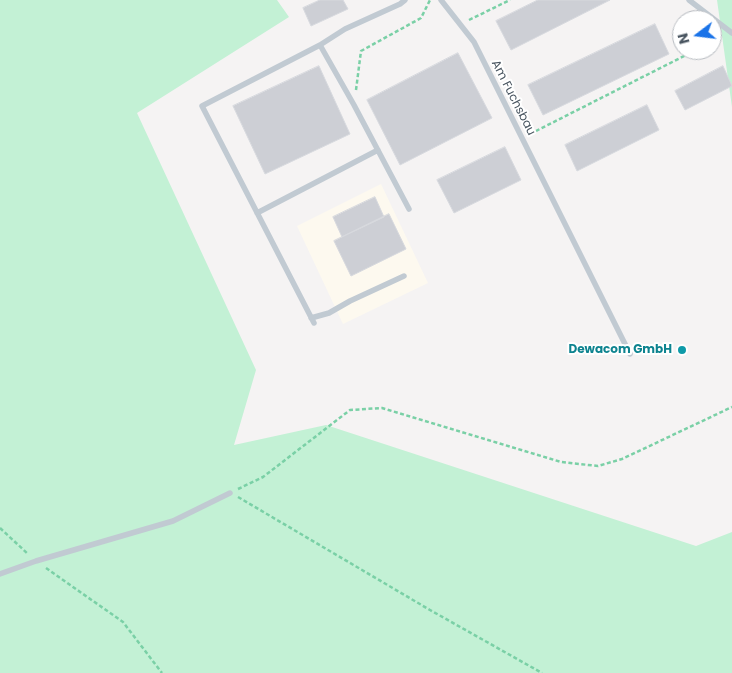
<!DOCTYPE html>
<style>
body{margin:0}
#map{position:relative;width:732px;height:673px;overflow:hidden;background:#f5f3f3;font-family:Poppins,sans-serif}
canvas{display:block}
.north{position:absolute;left:672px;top:10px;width:50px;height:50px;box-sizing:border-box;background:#fff;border:1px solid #b7bbc0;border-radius:50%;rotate:255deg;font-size:14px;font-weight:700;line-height:20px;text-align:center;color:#4a5661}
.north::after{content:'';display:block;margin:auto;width:18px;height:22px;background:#1a73e8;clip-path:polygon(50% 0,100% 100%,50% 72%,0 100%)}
</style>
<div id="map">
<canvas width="732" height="673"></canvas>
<div class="north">N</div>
</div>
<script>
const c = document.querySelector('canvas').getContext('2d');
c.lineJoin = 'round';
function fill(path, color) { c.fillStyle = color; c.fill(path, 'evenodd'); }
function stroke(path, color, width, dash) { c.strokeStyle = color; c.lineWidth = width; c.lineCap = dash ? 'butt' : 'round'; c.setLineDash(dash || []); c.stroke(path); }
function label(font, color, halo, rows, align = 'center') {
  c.font = font + ' Poppins,sans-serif'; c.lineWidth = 4; c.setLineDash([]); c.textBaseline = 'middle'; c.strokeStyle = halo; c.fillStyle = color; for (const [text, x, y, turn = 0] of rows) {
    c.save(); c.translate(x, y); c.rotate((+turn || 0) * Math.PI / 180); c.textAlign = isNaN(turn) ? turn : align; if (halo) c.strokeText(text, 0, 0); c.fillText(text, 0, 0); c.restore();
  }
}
fill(new Path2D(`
 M381,184L428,283L343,324L297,226Z`), '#fdf9ef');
fill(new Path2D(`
 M0,0H277L289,17L137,113L256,370L234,445L326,425L696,546L732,532V673H0Z
 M717,0H732V107Z`), '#c3f1d5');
const building = new Path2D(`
 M320,0H343L348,9L311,26L303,8Z
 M538,0H610L511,50L496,21Z
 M655,24L669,54L543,115L528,85Z
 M458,53L492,118L400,165L367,100Z
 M319,66L350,134L265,174L233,106Z
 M723,66L732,86L685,110L675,91Z
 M647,105L659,130L577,171L565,145Z
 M505,147L521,180L454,213L437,180Z
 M375,197L384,217L342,237L333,217Z
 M389,214L406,249L351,276L334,241Z`);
fill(building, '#cdcfd5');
stroke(building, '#d7d9de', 1);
stroke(new Path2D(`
 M469,20L510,0
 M356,90L361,51L421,18L430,0
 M530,134L696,50
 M238,489L263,477L350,410L382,408L561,462L598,466L622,459L732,407
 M238,497L430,610L542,673
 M0,528L28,554
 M46,568L123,622L162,673`), '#7ad0a6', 2.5, [4, 2.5]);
stroke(new Path2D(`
 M441,0L474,42L630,354
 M689,0L732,33
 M320,45L354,105L409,209
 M257,213L378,150
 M311,318L329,313L350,301L404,276
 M314,323L202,106L320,45L345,29L400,4L405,0
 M0,574L36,561L173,521L230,493`), '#c1cad2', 5.5);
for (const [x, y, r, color] of [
 [682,350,5,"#0f9aa8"]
]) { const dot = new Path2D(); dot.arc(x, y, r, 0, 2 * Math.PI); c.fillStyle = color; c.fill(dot); stroke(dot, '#fff', 2); }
label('12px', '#4a5661', '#fff', [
 ["Am Fuchsbau",513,98,63]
]);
label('bold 12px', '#0d838f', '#fff', [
 ["Dewacom GmbH",672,350]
], 'right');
</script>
